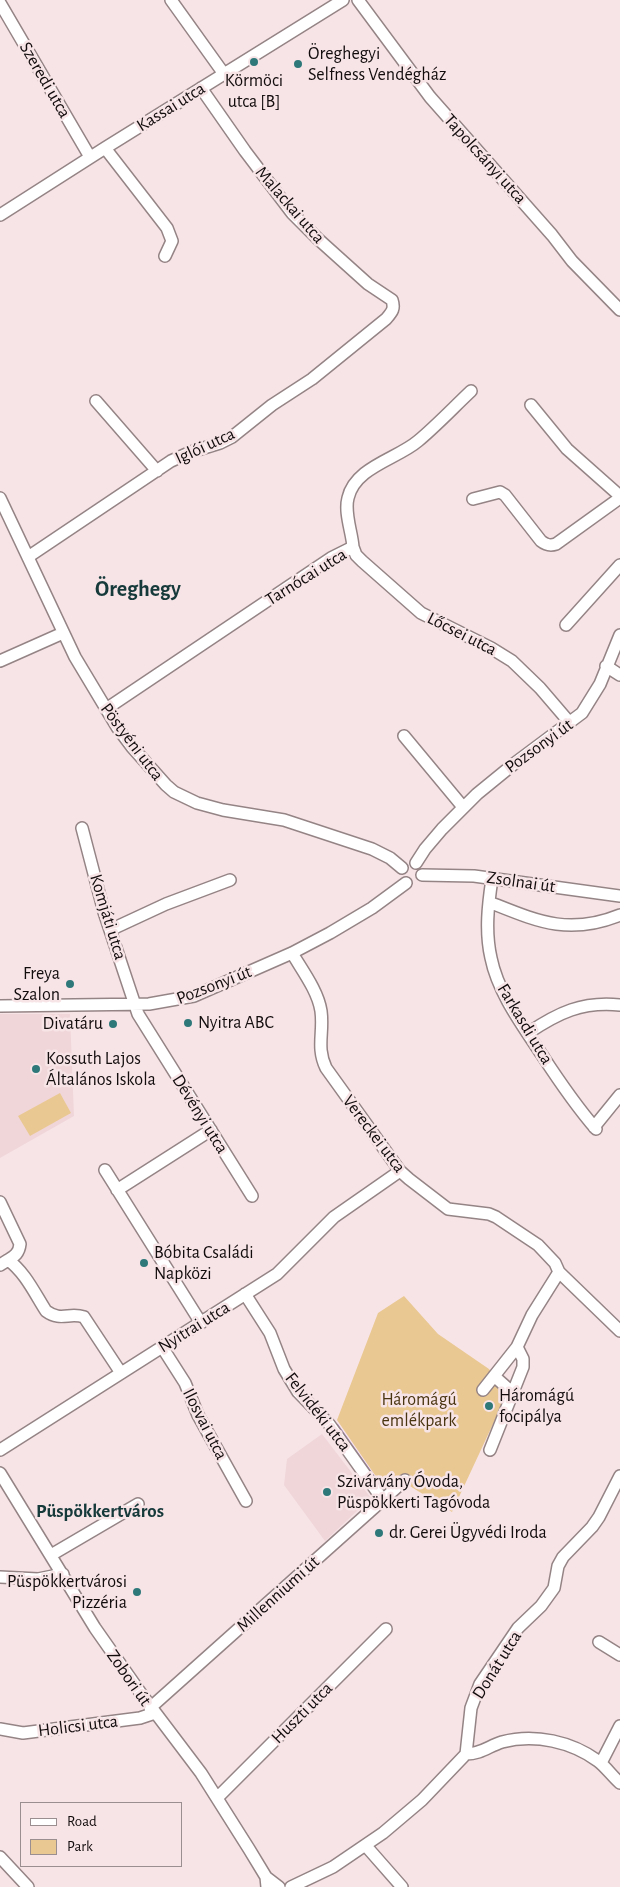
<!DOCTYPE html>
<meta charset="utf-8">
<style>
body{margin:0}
#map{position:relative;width:620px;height:1887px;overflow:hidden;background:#f7e4e7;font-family:"Alegreya Sans",sans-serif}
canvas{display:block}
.legend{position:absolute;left:20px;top:1802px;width:162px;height:65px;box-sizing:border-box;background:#f7e4e7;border:1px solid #9b8e90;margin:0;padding:6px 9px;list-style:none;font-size:15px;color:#120c0d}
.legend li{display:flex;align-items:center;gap:10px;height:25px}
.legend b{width:25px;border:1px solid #9b8e90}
</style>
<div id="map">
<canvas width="620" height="1887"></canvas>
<ul class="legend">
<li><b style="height:6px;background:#fff"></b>Road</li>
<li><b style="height:14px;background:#eac892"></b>Park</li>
</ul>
</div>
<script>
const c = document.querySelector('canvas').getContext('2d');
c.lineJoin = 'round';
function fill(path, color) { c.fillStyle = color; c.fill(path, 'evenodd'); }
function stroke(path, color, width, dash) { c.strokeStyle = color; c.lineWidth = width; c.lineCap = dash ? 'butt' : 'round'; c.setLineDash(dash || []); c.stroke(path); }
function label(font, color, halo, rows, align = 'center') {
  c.font = font + ' "Alegreya Sans",sans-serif'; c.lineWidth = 5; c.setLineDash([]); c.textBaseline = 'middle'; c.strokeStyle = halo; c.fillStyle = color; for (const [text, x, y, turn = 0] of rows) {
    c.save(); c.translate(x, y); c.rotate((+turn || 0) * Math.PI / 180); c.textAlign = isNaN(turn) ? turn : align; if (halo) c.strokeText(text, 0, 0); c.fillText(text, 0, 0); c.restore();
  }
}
fill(new Path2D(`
 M0,1014H70L74,1116L0,1158Z
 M322,1434L371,1498L325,1541L284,1485L287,1459Z`), '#f0d6d9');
fill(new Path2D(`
 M60,1093L71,1113L30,1136L18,1116Z
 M404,1296L438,1334L489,1369L507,1394L452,1512L400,1480L386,1491L337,1420L378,1313Z`), '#eac892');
stroke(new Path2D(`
 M337,1425L381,1487`), '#a386d4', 2.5);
const minor = new Path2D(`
 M171,0L224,74
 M358,0L430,97L552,235L572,261L620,310
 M0,3L90,157
 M105,148L167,228L172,241L165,256
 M0,215L105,148L343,0
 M96,401L157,471
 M531,405L567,449L620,496
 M0,498L75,657L117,727L132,747L166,785L174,792L197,803L223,810L284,820L372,849L390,858L402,868
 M473,499L500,492L505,495L541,541C546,545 550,546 556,544L620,498
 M353,547L356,555L362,561L421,613L491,648L512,661L540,688L570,723
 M28,557L171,461L191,452L220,443L232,437L272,405L312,379L386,319C392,312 395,309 392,300L368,284L318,239L292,213L245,151L201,88
 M566,625L620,565
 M0,661L63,633
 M606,666L620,675
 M106,709L331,558L353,547C352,532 344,513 348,498C355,467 397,459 418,441C436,426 453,408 471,391
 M404,736L463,807
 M82,828L104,912L138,1014L252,1196
 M416,863L425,849L442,829L477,794L515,763L582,713L600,684L620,635
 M422,875L474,876L620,896
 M492,879C488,905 485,932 491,958C498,993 523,1026 542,1055C559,1081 576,1106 596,1129
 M489,902C537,921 568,936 620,915
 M110,930L166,904L230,880
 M292,953C302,970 318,991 321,1011C324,1033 316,1047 326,1068L400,1171L409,1179L448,1209L489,1214L496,1217L538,1245L555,1263L559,1272L620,1331
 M0,1006L149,1004L194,996L292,953L330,933L372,908L406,883
 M528,1033C558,1013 582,1001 620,1005
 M594,1127L620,1095
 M105,1170L201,1323
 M117,1190L211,1130
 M0,1202L20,1244C19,1253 15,1256 8,1260
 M0,1265L8,1260C25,1272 35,1294 46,1311C61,1322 69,1312 84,1317L121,1373
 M245,1294L270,1333L284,1369L298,1392L329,1424L383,1500
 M162,1347L185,1383L198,1415L246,1501
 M494,1376L513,1393
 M483,1390L517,1347L532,1315L559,1272
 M0,1450L277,1274L334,1217L400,1171
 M490,1450L523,1367V1359L517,1347
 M0,1473L95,1628L142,1695L201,1773L249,1849L266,1877L267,1887
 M51,1555L138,1504
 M0,1577L38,1579L63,1574
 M599,1642L620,1655
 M150,1708L405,1480
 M0,1729L23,1733L140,1718L155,1713
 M466,1754C481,1754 489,1746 502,1742C535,1733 572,1742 598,1761C606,1767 612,1776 620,1783
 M601,1763L620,1726
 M217,1798L386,1629
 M366,1846L402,1887
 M0,1857L28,1887
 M266,1877L279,1887
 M291,1887L333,1867L383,1833L422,1800L466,1754L471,1708L480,1684L518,1628L541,1606L554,1588L558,1566L563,1557L592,1527L599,1517L620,1476`);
stroke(minor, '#958486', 14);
stroke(minor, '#fff', 11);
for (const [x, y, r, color] of [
 [254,62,5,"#2e7879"],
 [298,64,5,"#2e7879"],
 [70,984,5,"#2e7879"],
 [188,1023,5,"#2e7879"],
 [113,1024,5,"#2e7879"],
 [36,1069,5,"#2e7879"],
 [144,1263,5,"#2e7879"],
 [489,1406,5,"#2e7879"],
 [327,1492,5,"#2e7879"],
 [379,1533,5,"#2e7879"],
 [137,1592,5,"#2e7879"]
]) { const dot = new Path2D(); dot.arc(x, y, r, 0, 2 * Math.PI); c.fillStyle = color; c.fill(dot); stroke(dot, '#f7e4e7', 2); }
label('18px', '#120c0d', '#f7e4e7', [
 ["Öreghegyi",308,54],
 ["Selfness Vendégház",308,75],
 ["Körmöci",254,81,"center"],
 ["utca [B]",254,102,"center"],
 ["Freya",60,974,"right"],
 ["Szalon",60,995,"right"],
 ["Nyitra ABC",198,1023],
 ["Divatáru",103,1024,"right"],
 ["Kossuth Lajos",46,1059],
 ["Általános Iskola",46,1080],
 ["Bóbita Családi",154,1253],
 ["Napközi",154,1274],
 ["Háromágú",499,1396],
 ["focipálya",499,1417],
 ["Szivárvány Óvoda,",337,1482],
 ["Püspökkerti Tagóvoda",337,1503],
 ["dr. Gerei Ügyvédi Iroda",389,1533],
 ["Püspökkertvárosi",127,1582,"right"],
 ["Pizzéria",127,1603,"right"]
], 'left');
label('18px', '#120c0d', '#f7e4e7', [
 ["Szeredi utca",45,80,60],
 ["Kassai utca",171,107,-32],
 ["Tapolcsányi utca",485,159,48],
 ["Malackai utca",290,205,49],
 ["Iglói utca",205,446,-25],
 ["Tarnócai utca",306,577,-32],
 ["Lőcsei utca",462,634,27],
 ["Pöstyéni utca",132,742,53],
 ["Pozsonyi út",539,746,-36],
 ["Zsolnai út",521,882,8],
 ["Komjáti utca",108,917,73],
 ["Pozsonyi út",214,985,-21],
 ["Farkasdi utca",525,1024,59],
 ["Dévényi utca",200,1114,58],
 ["Vereckei utca",374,1134,53],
 ["Nyitrai utca",194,1327,-32],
 ["Felvidéki utca",318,1412,52],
 ["Ilosvai utca",205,1424,63],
 ["Millenniumi út",278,1594,-42],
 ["Donát utca",497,1665,-58],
 ["Zobori út",129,1678,55],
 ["Huszti utca",302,1713,-45],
 ["Holicsi utca",78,1726,-7]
]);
label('18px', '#4a3511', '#f7e4e7', [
 ["Háromágú",419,1400],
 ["emlékpark",419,1421]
]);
label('bold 19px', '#16393a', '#f7e4e7', [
 ["Püspökkertváros",100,1511]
]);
label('bold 22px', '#16393a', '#f7e4e7', [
 ["Öreghegy",138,589]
]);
</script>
